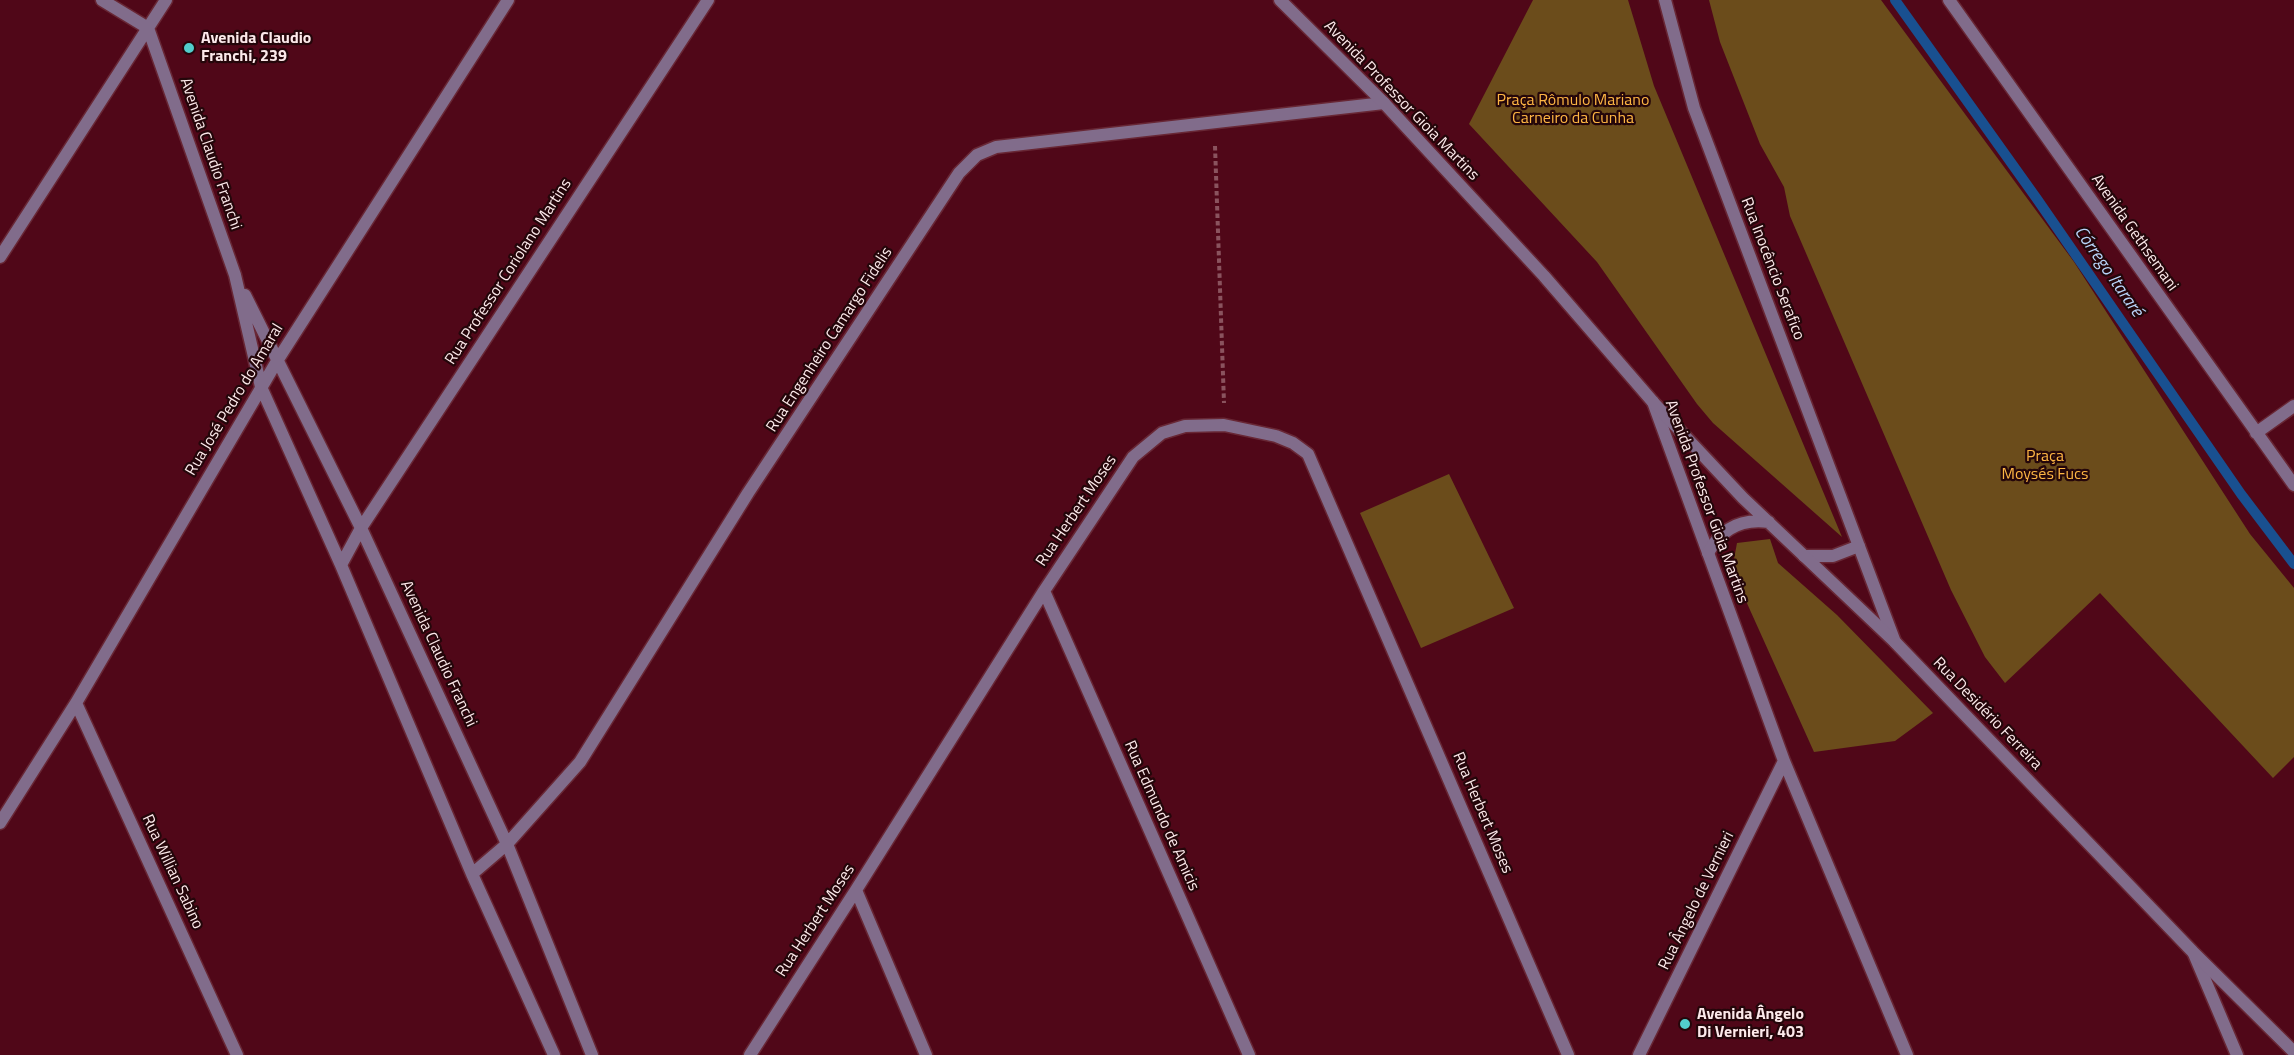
<!DOCTYPE html>
<meta charset="utf-8">
<style>
body{margin:0}
canvas{display:block;background:#500718}
</style>
<canvas width="2294" height="1055"></canvas>
<script>
const c = document.querySelector('canvas').getContext('2d');
c.lineJoin = 'round';
function fill(path, color) { c.fillStyle = color; c.fill(path, 'evenodd'); }
function stroke(path, color, width, dash) { c.strokeStyle = color; c.lineWidth = width; c.lineCap = dash ? 'butt' : 'round'; c.setLineDash(dash || []); c.stroke(path); }
function label(font, color, halo, rows, align = 'center') {
  c.font = font + ' "Titillium Web",sans-serif'; c.lineWidth = 4.5; c.setLineDash([]); c.textBaseline = 'middle'; c.strokeStyle = halo; c.fillStyle = color; for (const [text, x, y, turn = 0] of rows) {
    c.save(); c.translate(x, y); c.rotate((+turn || 0) * Math.PI / 180); c.textAlign = isNaN(turn) ? turn : align; if (halo) c.strokeText(text, 0, 0); c.fillText(text, 0, 0); c.restore();
  }
}
fill(new Path2D(`
 M1533,0H1628L1654,86L1842,537L1713,423L1697,404L1597,262L1469,124Z
 M1709,0H1881L2074,262L2250,534L2294,588V757L2273,778L2100,593L2005,683L1985,657L1951,590L1790,216L1784,187L1760,144L1720,42Z
 M1449,474L1514,608L1421,648L1360,513Z
 M1770,539L1778,563L1837,615L1933,713L1895,741L1814,752L1732,570L1737,543Z`), '#6b4c1b');
stroke(new Path2D(`
 M1895,0L2037,199L2241,494L2294,564`), '#195090', 10);
const minor = new Path2D(`
 M102,0L148,28L235,275L261,387L341,565L472,874L554,1055
 M1665,0L1694,108L1895,642
 M1949,0L2294,485
 M0,257L166,0
 M245,295L361,528L507,844L592,1055
 M1653,402L1784,761L1907,1055
 M2256,433L2294,406
 M1804,556H1833L1859,546
 M341,565L361,528L708,0
 M1044,591L1249,1055
 M76,703L237,1055
 M0,823L76,703L277,361L508,0
 M472,874L507,844L580,762L748,493L959,173L977,155L996,147L1384,103
 M856,890L926,1055
 M2194,954L2237,1055
 M750,1055L856,890L1044,591L1133,457L1162,433L1185,426L1224,425L1276,436L1293,443L1308,454L1568,1055
 M1639,1055L1784,761`);
const tertiary = new Path2D(`
 M1280,0L1384,103L1544,276L1653,402L1743,498L1895,642L2193,952L2294,1052
 M1708,553C1721,529 1741,518 1769,522`);
stroke(minor, '#682735', 15);
stroke(tertiary, '#682735', 15);
stroke(new Path2D(`
 M1215,146L1224,403`), '#8a535e', 4, [4.5, 3]);
stroke(minor, '#816c8b', 12);
stroke(tertiary, '#816c8b', 12);
for (const [x, y, r, color] of [
 [189,48,6,"#52cdcc"],
 [1685,1024,6,"#52cdcc"]
]) { const dot = new Path2D(); dot.arc(x, y, r, 0, 2 * Math.PI); c.fillStyle = color; c.fill(dot); stroke(dot, '#24060a', 2); }
label('bold 16px', '#fce9ea', '#24060a', [
 ["Avenida Claudio",201,39],
 ["Franchi, 239",201,57],
 ["Avenida Ângelo",1697,1015],
 ["Di Vernieri, 403",1697,1033]
], 'left');
label('16px', '#fce9ea', '#24060a', [
 ["Avenida Professor Gioia Martins",1401,101,46],
 ["Avenida Claudio Franchi",210,154,71],
 ["Avenida Gethsemani",2134,233,55],
 ["Rua Inocêncio Serafico",1772,269,69],
 ["Rua Professor Coriolano Martins",509,272,-57],
 ["Rua Engenheiro Camargo Fidelis",830,340,-57],
 ["Rua José Pedro do Amaral",235,400,-59],
 ["Avenida Professor Gioia Martins",1706,502,70],
 ["Rua Herbert Moses",1077,511,-56],
 ["Avenida Claudio Franchi",438,654,65],
 ["Rua Desidério Ferreira",1987,714,46],
 ["Rua Herbert Moses",1482,813,67],
 ["Rua Edmundo de Amicis",1161,816,66],
 ["Rua Willian Sabino",172,872,65],
 ["Rua Ângelo de Vernieri",1697,901,-64],
 ["Rua Herbert Moses",816,921,-57]
]);
label('16px', '#feb644', '#24060a', [
 ["Praça Rômulo Mariano",1573,101],
 ["Carneiro da Cunha",1573,119],
 ["Praça",2045,457],
 ["Moysés Fucs",2045,475]
]);
label('italic 18px', '#b9d5fa', '#24060a', [
 ["Córrego Itararé",2108,272,55]
]);
</script>
